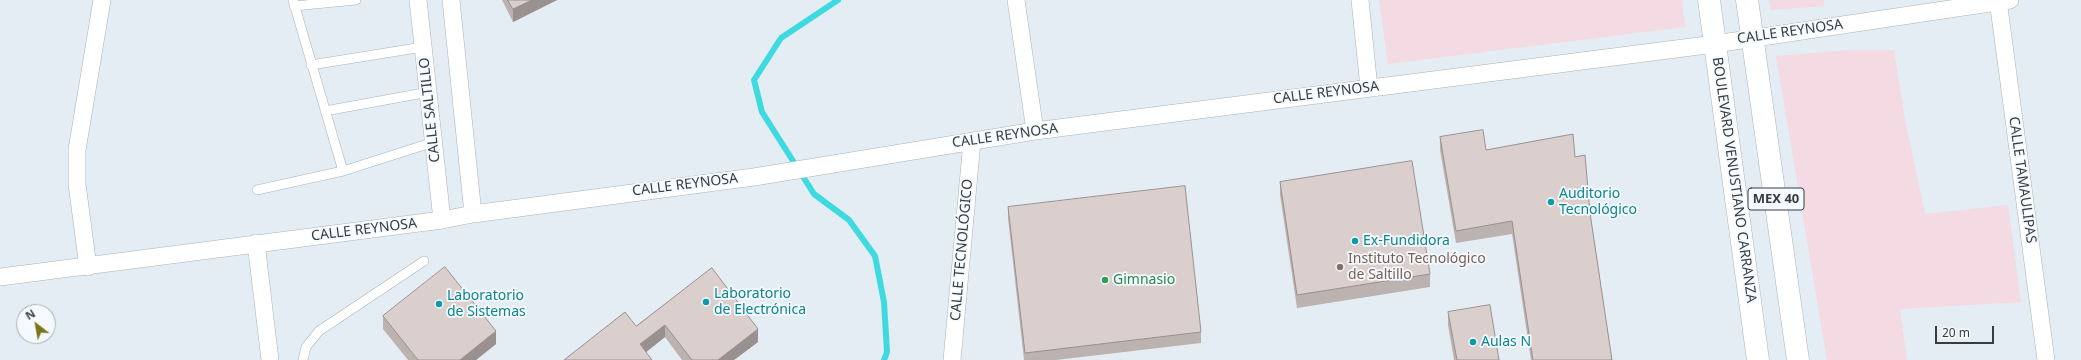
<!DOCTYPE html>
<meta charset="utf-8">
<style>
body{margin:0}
#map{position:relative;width:2081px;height:360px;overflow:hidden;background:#e4edf4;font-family:"Noto Sans",sans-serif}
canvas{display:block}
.north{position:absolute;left:16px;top:304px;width:40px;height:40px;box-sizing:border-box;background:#f4fafe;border:1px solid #a9aeb2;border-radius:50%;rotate:329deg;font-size:11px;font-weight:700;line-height:16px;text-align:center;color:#383c3f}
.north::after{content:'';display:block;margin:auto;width:14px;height:18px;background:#7c7518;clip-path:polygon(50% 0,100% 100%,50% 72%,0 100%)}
.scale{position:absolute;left:1935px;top:326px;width:59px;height:18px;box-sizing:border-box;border:2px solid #383c3f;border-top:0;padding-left:5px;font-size:12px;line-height:14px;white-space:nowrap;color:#383c3f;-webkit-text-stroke:3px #f4fafe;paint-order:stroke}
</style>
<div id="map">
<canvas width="2081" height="360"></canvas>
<div class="north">N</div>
<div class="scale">20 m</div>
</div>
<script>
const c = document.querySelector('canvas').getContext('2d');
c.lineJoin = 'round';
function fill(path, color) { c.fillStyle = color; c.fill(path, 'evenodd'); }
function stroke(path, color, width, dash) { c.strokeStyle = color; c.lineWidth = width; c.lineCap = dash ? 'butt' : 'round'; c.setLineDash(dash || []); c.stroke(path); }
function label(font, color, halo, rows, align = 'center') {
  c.font = font + ' "Noto Sans",sans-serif'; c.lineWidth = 3.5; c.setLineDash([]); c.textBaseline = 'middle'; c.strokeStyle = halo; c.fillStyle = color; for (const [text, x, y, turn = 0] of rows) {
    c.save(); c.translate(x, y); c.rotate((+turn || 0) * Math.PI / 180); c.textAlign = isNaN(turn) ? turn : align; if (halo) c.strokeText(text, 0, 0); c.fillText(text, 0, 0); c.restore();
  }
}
fill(new Path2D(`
 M1379,0H1682L1685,27L1388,64Z
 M1769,0H1824V6L1771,10Z
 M1849,50H1894L1905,120L1925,214L2008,205L2021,302L1900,309L1907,360H1827L1776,56Z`), '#f3dae3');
stroke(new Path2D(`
 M838,0L781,38L754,80L762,112L814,194L849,220L875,256L884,302L887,352L884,360`), '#3edae0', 6);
const service = new Path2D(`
 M293,0L343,171L434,142
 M294,6L356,0
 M311,65L423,47
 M325,111L429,92
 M257,190L343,171
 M303,360L306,347L319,331L424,261`);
const minor = new Path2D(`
 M418,0L442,220
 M451,0L473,214
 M1016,0L1035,131
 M1360,0L1369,88
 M1998,0L2046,360
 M256,243L270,360
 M88,267L77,184V150L102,0
 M0,277L442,220L473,214L754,177L1035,131L1715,44L2010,0
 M952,360L972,141`);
const primary = new Path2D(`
 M1709,0L1758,360
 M1747,0L1798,360`);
stroke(service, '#aab2b9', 10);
stroke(minor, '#aab2b9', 18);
stroke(primary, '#aab2b9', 23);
stroke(service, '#fff', 9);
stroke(minor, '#fff', 17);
stroke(primary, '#fff', 22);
fill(new Path2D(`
 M502,0H557L513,22Z
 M1440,137L1486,150L1575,157L1590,213L1612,360H1531L1512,234L1456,243L1440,150Z
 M1280,182L1430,274V287L1297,308L1280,195Z
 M1008,207L1201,332V343L1056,360H1024L1008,218Z
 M712,268L758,342L734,360H682L665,337L646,352L564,360L636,326Z
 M1448,312L1499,360H1454L1448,325Z
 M383,316L496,344L476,360H408L383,329Z`), '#bcb2b0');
fill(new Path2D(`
 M532,0H557L513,22V9Z
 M665,325V337L640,357V344Z
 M758,329V342L734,360H718Z
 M496,331V344L476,360H460Z`), '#999190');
const building = new Path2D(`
 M508,0H532L513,9Z
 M1483,130L1486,150L1573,134L1575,157L1585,155L1590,213L1612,360H1533L1512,221L1456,231L1440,137Z
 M1412,161L1430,274L1297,295L1280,182Z
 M1185,186L1201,332L1025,353L1008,207Z
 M445,267L496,331L460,360H418L383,316Z
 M712,268L758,329L718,360H692L665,325L640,344L652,360H564L625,312L636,326Z
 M1490,305L1499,360H1457L1448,312Z`);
fill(building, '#dbcfcd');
stroke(building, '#999190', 1);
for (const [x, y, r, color] of [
 [1551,202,4,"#0f9aa8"],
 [1355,241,4,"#0f9aa8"],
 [1340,267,4,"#8d6e63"],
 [1105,280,4,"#2e9e5b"],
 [706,302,4,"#0f9aa8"],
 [439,304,4,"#0f9aa8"],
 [1473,342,4,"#0f9aa8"]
]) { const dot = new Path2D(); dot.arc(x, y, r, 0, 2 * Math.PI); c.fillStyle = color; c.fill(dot); stroke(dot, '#f4fafe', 1.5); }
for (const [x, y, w] of [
 [1776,199,56]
]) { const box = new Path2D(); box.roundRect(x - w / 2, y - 11, w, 22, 3); c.fillStyle = '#f4fafe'; c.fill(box); stroke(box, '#383c3f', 1); }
label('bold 13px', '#383c3f', null, [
 ["MEX 40",1776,199]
]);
label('14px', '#383c3f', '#f4fafe', [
 ["CALLE REYNOSA",1790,32,-8],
 ["CALLE REYNOSA",1326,93,-7],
 ["CALLE SALTILLO",430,110,-96],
 ["CALLE REYNOSA",1005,136,-8],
 ["BOULEVARD VENUSTIANO CARRANZA",1734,180,82],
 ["CALLE TAMAULIPAS",2022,180,82],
 ["CALLE REYNOSA",685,185,-7],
 ["CALLE REYNOSA",364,230,-7],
 ["CALLE TECNOLÓGICO",962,250,-85]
]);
label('14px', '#0d838f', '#f4fafe', [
 ["Auditorio",1559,194],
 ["Tecnológico",1559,210],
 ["Ex-Fundidora",1363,241],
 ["Laboratorio",714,294],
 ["de Electrónica",714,310],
 ["Laboratorio",447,296],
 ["de Sistemas",447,312],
 ["Aulas N",1481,342]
], 'left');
label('14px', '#785e54', '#f4fafe', [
 ["Instituto Tecnológico",1348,259],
 ["de Saltillo",1348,275]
], 'left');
label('14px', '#27864d', '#f4fafe', [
 ["Gimnasio",1113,280]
], 'left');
</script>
